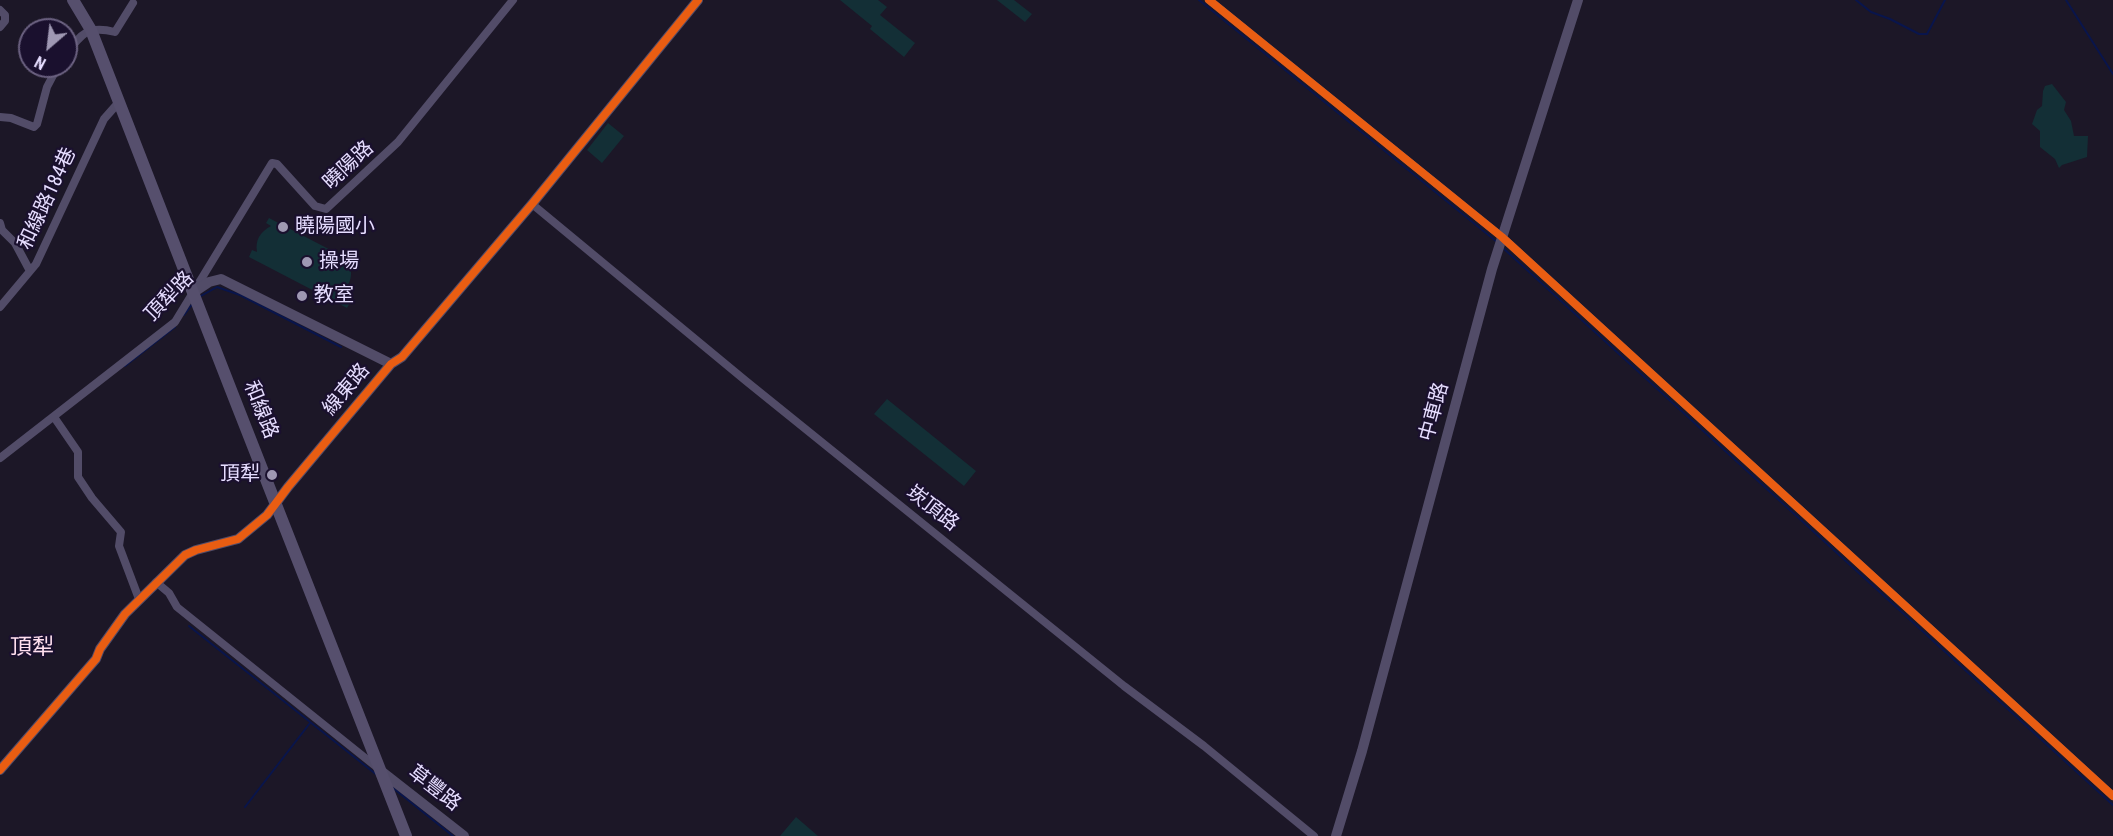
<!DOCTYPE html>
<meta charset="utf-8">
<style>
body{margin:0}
#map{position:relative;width:2113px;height:836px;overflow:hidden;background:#1c1727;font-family:"Roboto Condensed",sans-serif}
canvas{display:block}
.north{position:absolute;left:18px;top:18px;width:60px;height:60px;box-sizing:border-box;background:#1a102e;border:2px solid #6c6282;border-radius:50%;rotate:208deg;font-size:16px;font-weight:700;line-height:24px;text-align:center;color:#e6ddff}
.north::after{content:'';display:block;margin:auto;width:21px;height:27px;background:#9f98b3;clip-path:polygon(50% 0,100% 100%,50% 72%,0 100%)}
</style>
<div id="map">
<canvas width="2113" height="836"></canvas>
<div class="north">N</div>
</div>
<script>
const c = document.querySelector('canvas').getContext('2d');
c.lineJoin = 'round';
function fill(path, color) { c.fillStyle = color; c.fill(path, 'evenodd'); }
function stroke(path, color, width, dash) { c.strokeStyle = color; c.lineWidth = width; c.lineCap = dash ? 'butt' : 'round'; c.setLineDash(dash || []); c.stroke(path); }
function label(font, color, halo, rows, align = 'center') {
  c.font = font + ' "Roboto Condensed","Noto Sans TC",sans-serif'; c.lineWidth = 4.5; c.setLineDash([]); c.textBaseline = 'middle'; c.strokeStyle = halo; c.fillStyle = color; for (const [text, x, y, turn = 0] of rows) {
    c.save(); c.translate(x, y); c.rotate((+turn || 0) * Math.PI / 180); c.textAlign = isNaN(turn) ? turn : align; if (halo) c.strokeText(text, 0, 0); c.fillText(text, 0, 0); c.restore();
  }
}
fill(new Path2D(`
 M840,0H878L887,7L880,15L915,43L904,57L870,29L872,26Z
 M997,0H1014L1032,14L1025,22Z
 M2052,84L2066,102L2064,110L2071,121L2074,136H2088L2087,157L2062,165L2059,168L2055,159L2040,147V131L2032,124L2037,110L2042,106L2043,91L2045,86Z
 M608,123L624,136L602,163L587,150Z
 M269,218L346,258C355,272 352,286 338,294L351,301L347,308L249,257L252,250L257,252C255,240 260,232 271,226L266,223Z
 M887,399L976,471L964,486L874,414Z
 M796,817L818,836H780Z`), '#132f36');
stroke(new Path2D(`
 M1199,0L1497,242
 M1856,0L1871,12L1890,19L1919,34H1927L1945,0
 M2066,0L2113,74
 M1503,248L2113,805
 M199,297L217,287L240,295L341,347
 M184,315L193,303
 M125,366L175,327
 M189,626L377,775
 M393,788L453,836
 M245,807L310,723`), '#09154c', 2);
stroke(new Path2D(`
 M1209,0L1502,237L2113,796
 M0,10L5,15V21L0,27
 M66,54C82,33 88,25 115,32L133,3
 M0,117L11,118L34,127L37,124L47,87L58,66
 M532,204L746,381L1124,686L1204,746L1314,836
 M0,223L2,230L15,243L30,271
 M0,307L36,264L104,119L119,102
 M54,417L78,452V477L92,498L121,532L119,546L139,599
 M0,458L175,322L272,163L277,164L315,206L326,209L398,142L513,0
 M156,582L169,593L177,607L379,769`), '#524c68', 8);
stroke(new Path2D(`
 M194,292L209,282L221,279L391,364
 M0,770L96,659L100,649L125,614L185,555L196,550L238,539L267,515L288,487L391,364L402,357L532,204L698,0
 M381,771L464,836
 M1336,836L1362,751L1492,269L1578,0`), '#524c68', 10);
stroke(new Path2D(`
 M73,0L91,30L185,272L231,390L406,836`), '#564f6d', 12);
stroke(new Path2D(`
 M1209,0L1502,237L2113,796
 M0,770L96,659L100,649L125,614L185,555L196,550L238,539L267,515L288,487L391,364L402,357L532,204L698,0`), '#e95d12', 8);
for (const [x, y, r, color] of [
 [283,227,6,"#9f98b3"],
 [307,262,6,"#9f98b3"],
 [302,296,6,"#9f98b3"],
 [272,475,6,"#9f98b3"]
]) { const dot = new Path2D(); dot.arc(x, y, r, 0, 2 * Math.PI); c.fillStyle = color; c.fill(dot); stroke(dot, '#1a102e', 2); }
label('20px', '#e6ddff', '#1a102e', [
 ["曉陽路",349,166,-43],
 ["和線路184巷",48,199,-65],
 ["頂犁路",170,297,-46],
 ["線東路",347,390,-50],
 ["和線路",260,410,68],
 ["中車路",1435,412,-75],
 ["崁頂路",932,509,38],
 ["草豐路",434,789,38]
]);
label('20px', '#e6ddff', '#1a102e', [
 ["曉陽國小",295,227],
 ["操場",319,262],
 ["教室",314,296],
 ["頂犁",260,475,"right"]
], 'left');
label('22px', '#ffdfee', '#1a102e', [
 ["頂犁",32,648]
]);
</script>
